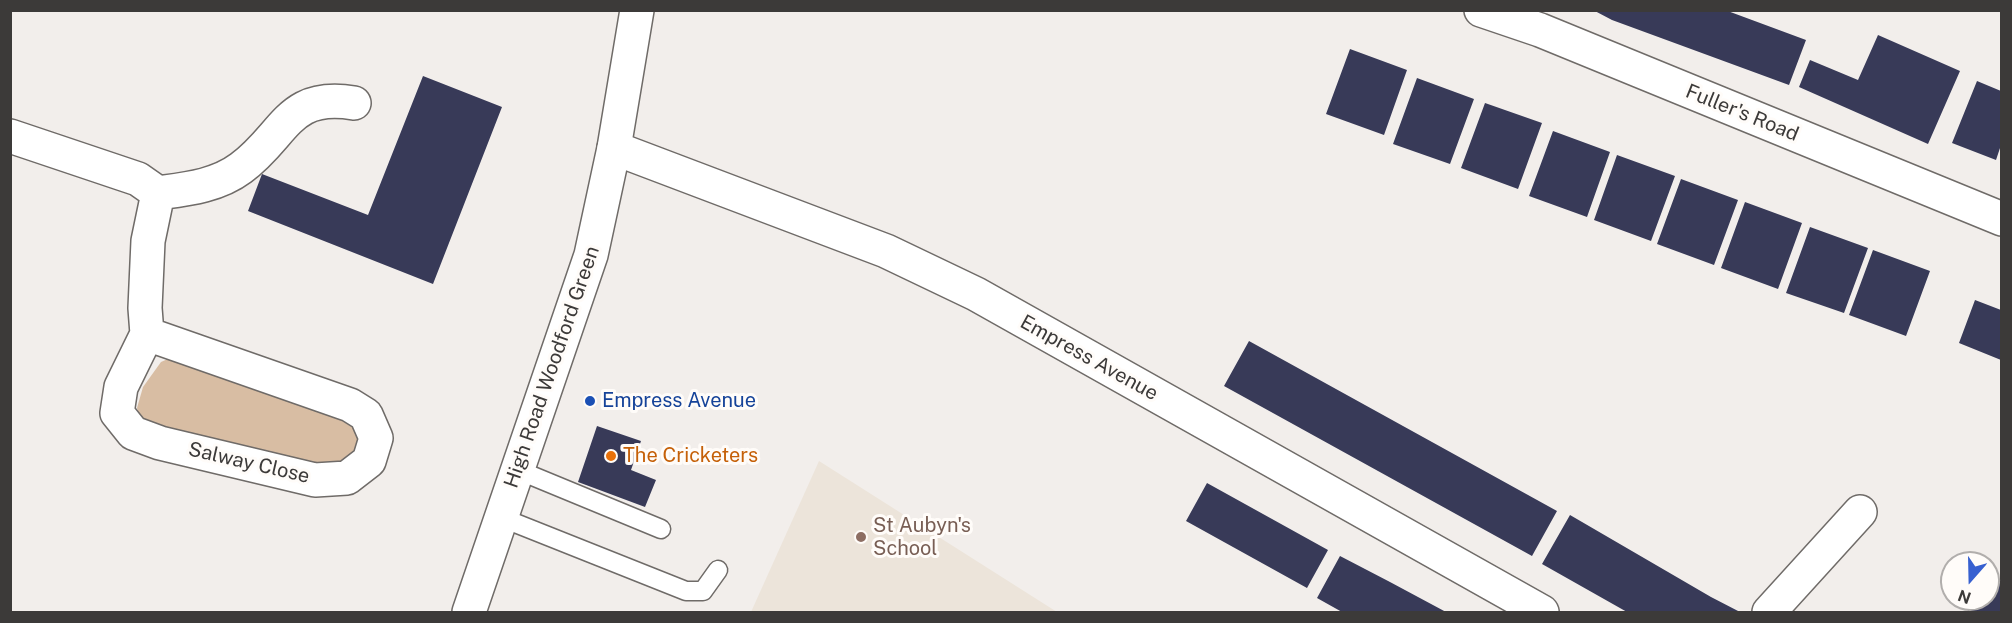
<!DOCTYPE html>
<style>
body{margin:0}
#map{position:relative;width:2012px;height:623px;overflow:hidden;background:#f2eeeb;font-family:"Public Sans",sans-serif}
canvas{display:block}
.frame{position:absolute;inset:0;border:12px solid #3c3a39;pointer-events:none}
.north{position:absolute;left:1940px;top:551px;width:60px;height:60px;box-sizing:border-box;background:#fffcf9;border:2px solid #b1aeac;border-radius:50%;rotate:200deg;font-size:16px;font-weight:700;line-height:24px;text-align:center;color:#3c3a39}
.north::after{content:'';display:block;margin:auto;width:21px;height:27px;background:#3760d0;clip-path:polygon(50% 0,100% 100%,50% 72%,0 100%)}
</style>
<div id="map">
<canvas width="2012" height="623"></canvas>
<div class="frame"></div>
<div class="north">N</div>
</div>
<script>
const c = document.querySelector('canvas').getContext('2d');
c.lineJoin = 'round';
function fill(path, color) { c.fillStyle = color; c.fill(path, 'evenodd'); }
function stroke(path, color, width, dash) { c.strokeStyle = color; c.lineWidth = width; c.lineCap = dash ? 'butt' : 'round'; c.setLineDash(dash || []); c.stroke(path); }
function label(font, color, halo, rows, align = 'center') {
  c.font = font + ' "Public Sans",sans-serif'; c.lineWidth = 6; c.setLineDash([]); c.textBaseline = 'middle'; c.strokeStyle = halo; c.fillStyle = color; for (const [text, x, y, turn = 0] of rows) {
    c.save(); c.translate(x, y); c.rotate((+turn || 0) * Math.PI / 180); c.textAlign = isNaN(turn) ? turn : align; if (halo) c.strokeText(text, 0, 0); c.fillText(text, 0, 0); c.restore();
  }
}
fill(new Path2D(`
 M819,461L1057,612H751Z`), '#ece4da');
fill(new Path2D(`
 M179,354L355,423L366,453L336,474L142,424L137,408L143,387L161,362Z`), '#d8bda3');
fill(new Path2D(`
 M1593,10H1725L1806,40L1789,85L1612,20Z
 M1878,35L1960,71L1928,144L1799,87L1810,60L1858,80Z
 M1350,49L1407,70L1384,135L1326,114Z
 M423,76L502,107L433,284L248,211L262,174L368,215Z
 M1417,78L1474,99L1450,164L1393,144Z
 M1977,81L2001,91V145L1996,160L1952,143Z
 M1485,103L1542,123L1518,189L1461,168Z
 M1553,131L1610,152L1587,217L1529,196Z
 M1617,155L1675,176L1651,241L1594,220Z
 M1681,179L1738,200L1714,265L1657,244Z
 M1745,202L1802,223L1778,289L1721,268Z
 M1810,227L1868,248L1844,313L1786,293Z
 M1873,250L1930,271L1906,336L1849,315Z
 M1975,300L2001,310V360L1959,343Z
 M1249,341L1557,511L1532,556L1224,386Z
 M597,426L641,441L631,470L656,480L645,507L578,482Z
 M1207,483L1328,550L1307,588L1186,521Z
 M1570,515L1711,597L1740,612H1627L1542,564Z
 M1340,556L1390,582L1446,612H1342L1317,598Z
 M2001,582V612H1966L1982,599H1988V594Z`), '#383a58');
const service = new Path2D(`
 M518,470L661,529
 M500,517L686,591H703L718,570`);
const minor = new Path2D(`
 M1481,10L1540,30L2002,219
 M10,136L138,179L158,193L148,241L145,308L147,334L121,387L117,413L133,433L160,443L315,480L347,478L369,461L376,438L366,415L350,405L147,334
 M614,148L886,251L976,294L1542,612
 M158,193C187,189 217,186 241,168C286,135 287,92 354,103
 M1769,612L1860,512`);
const primary = new Path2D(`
 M469,612L591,255L614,148L637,10`);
stroke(service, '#6f6b68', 21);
stroke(minor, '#6f6b68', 36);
stroke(primary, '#6f6b68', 36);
stroke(service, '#fff', 18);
stroke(minor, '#fff', 33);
stroke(primary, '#fff', 33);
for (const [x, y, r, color] of [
 [590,401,6,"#1a4fb4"],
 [611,456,6,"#e8710a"],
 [861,537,6,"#8d6e63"]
]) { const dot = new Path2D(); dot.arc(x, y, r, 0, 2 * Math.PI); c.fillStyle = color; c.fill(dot); stroke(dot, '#fffcf9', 2); }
label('20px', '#3c3a39', '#fffcf9', [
 ["Fuller's Road",1742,113,22],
 ["Empress Avenue",1089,358,29],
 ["High Road Woodford Green",552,367,-71],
 ["Salway Close",249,463,13]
]);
label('20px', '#164399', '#fffcf9', [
 ["Empress Avenue",602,401]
], 'left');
label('20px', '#c56008', '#fffcf9', [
 ["The Cricketers",623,456]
], 'left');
label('20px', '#785e54', '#fffcf9', [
 ["St Aubyn's",873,526],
 ["School",873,549]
], 'left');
</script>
